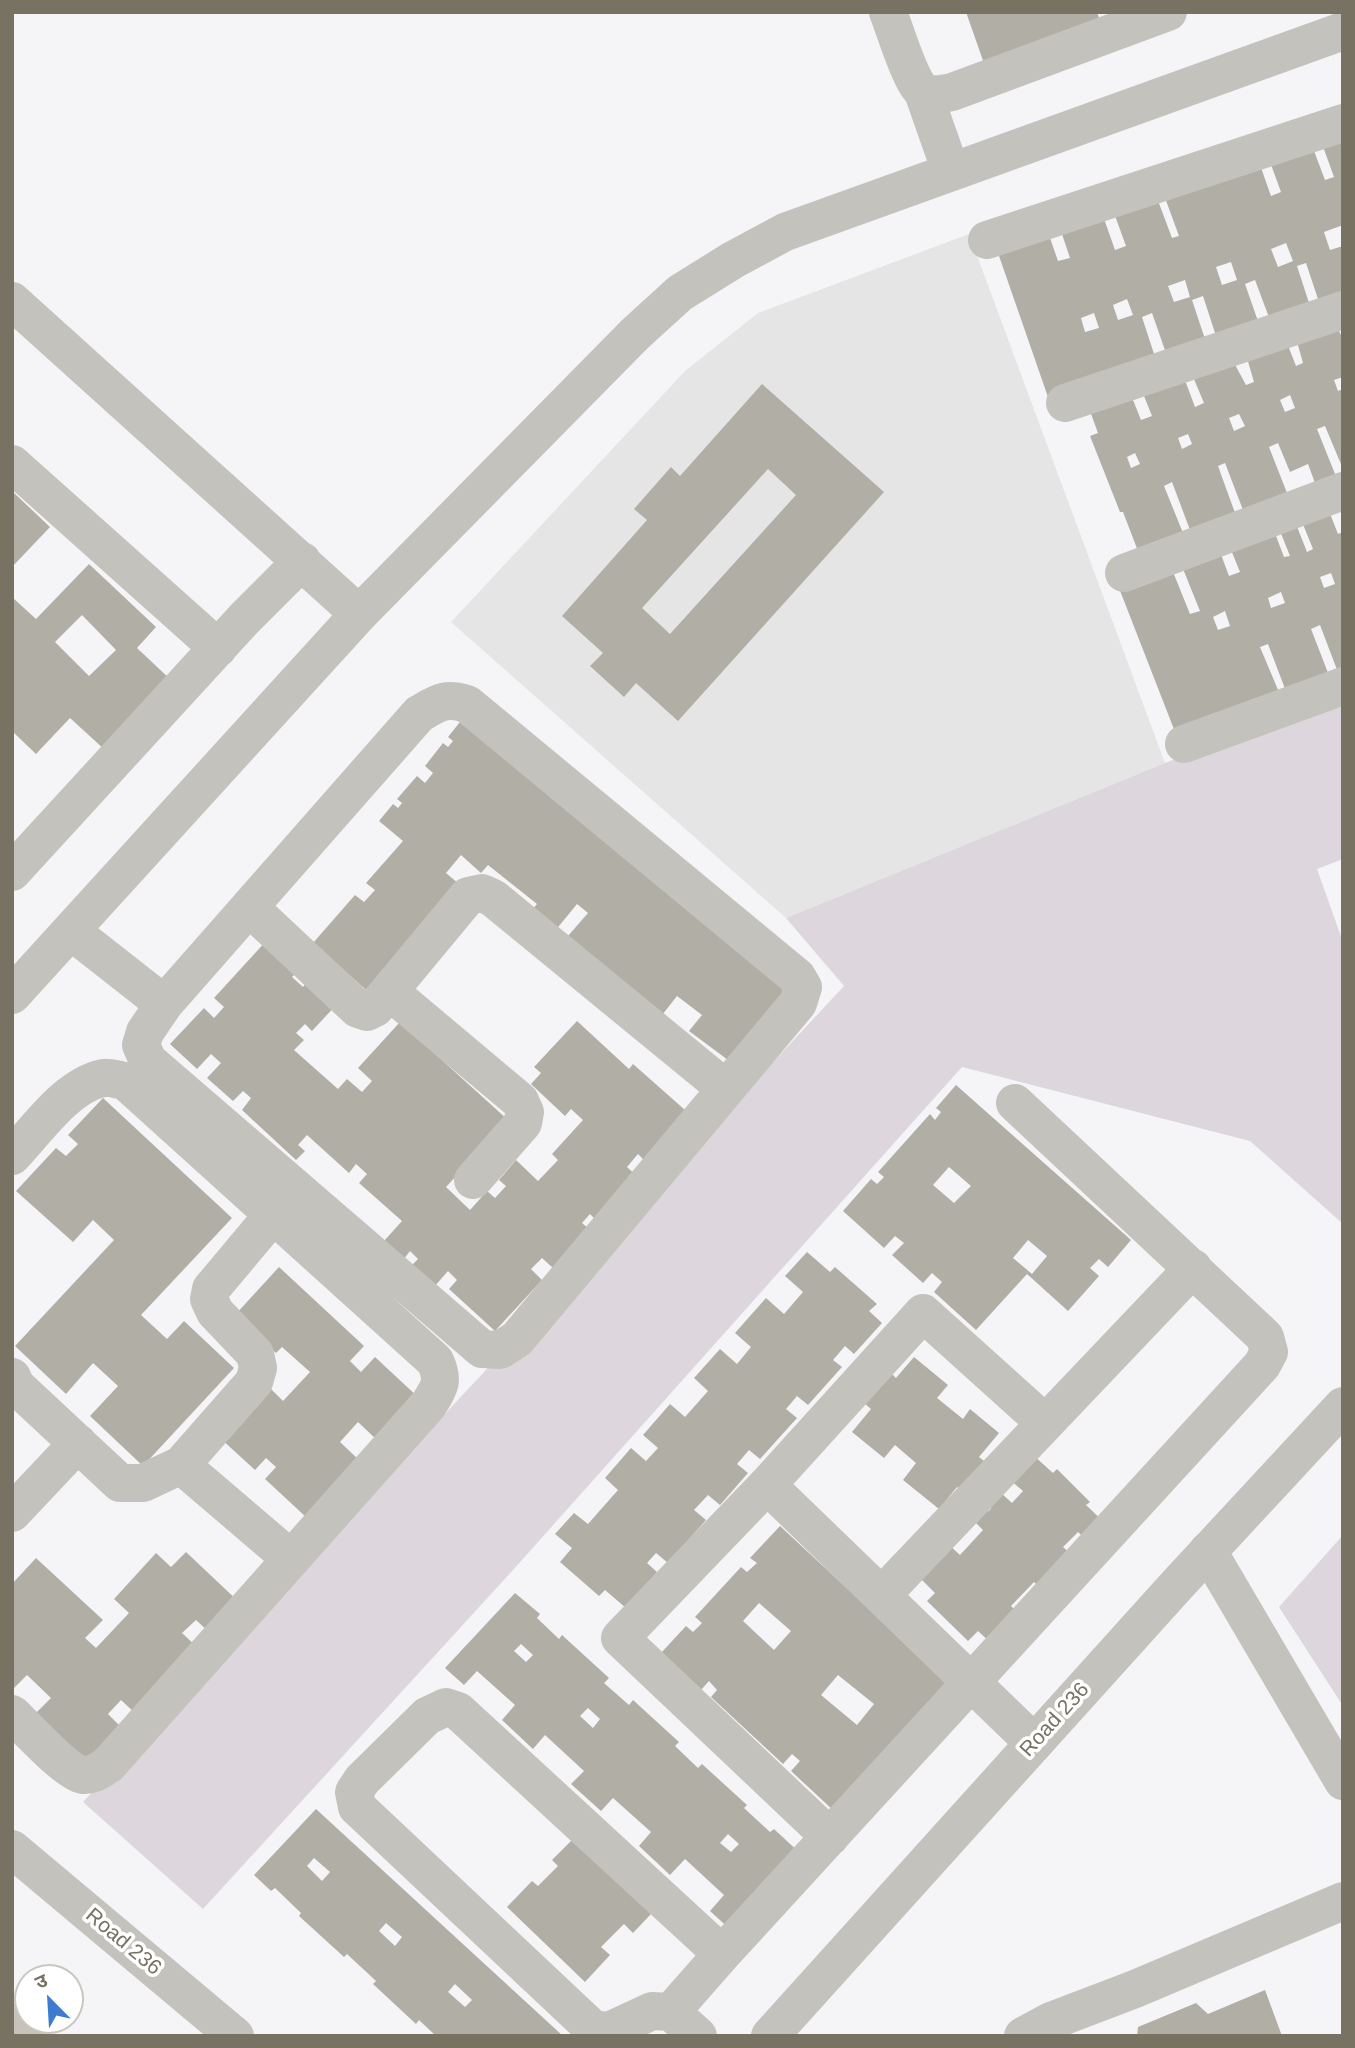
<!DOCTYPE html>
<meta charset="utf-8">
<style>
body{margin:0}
#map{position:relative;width:1355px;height:2048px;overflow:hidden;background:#f5f5f7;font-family:Helvetica,"Noto Sans Devanagari",sans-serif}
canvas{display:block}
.frame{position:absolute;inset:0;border:14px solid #777261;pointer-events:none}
.north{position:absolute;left:14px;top:1964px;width:70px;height:70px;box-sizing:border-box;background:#fff;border:2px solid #c9c7c0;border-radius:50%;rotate:336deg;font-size:19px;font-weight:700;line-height:28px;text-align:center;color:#777261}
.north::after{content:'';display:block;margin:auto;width:24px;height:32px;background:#3d7cce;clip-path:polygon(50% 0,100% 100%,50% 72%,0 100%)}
</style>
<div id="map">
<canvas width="1355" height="2048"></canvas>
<div class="frame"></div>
<div class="north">उ</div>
</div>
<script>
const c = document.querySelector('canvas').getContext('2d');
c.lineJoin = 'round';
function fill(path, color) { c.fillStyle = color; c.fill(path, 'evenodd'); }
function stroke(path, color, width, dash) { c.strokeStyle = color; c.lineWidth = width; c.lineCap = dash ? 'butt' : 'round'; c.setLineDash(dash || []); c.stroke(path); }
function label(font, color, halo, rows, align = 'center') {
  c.font = font + ' Helvetica,sans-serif'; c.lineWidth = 7; c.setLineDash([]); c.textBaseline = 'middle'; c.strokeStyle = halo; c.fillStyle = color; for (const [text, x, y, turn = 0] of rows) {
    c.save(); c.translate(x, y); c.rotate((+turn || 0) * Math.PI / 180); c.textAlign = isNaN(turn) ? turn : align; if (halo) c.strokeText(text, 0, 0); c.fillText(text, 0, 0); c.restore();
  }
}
fill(new Path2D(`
 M969,234L1165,763L786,918L451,622L685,371L758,313Z`), '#e5e5e5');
fill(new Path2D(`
 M1343,697V859L1317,869L1343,942V1224L1250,1141L962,1067L513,1570L203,1909L83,1802L844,986L786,918L1165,763Z
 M1343,1535V1706L1279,1607Z`), '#ddd6dd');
stroke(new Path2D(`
 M12,2028L21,2036`), '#c8c2ba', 49);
fill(new Path2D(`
 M966,12H1097L1104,32L987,72Z
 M1343,133V225L1324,232L1330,250L1343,246V295L1319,302L1306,263L1297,266L1310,306L1270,320L1255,280L1245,284L1259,324L1217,339L1203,296L1192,300L1206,342L1167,356L1152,313L1142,317L1156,360L1048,397L998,253L1049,235L1058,261L1070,258L1061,231L1103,216L1115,250L1126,246L1114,213L1157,198L1172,238L1179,236L1164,195L1259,162L1271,196L1281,192L1269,159L1311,143L1325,180L1334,177L1321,141ZM1286,243L1293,261L1278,267L1271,249ZM1231,262L1237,280L1222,285L1216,267ZM1185,280L1190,297L1174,302L1168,286ZM1127,299L1133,315L1118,320L1113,305ZM1094,313L1099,328L1085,332L1081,318Z
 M1337,327L1343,339V377L1334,380L1338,391L1343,389V469L1325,426L1317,429L1335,474L1315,483L1308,464L1290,472L1278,443L1269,447L1287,493L1243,510L1225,463L1218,466L1235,513L1190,530L1172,482L1164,486L1183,533L1138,551L1123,512H1120L1090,436L1098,433L1090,411L1131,395L1141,420L1152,416L1142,391L1183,375L1195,407L1204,403L1191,372L1233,361L1246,385L1254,382L1247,358L1287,343L1296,366L1303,363L1296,338ZM1290,395L1295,408L1285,412L1280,400ZM1239,414L1245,426L1234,431L1229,418ZM1188,434L1192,444L1182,449L1178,438ZM1135,453L1140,464L1131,468L1127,457Z
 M762,384L884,492L678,721L636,683L624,697L590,666L603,653L562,616L647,520L634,509L671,467L680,476ZM768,469L796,495L670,634L642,608Z
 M12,491L50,527L12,567Z
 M1327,506L1338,534L1343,532V673L1339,675L1320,625L1311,629L1330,678L1287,694L1268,644L1260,647L1281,697L1177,737L1119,588L1171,567L1190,614L1200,611L1181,564L1219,549L1229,576L1240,572L1229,545L1273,528L1284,557L1290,556L1278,526L1294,519L1307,552L1313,549L1300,517ZM1331,573L1335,584L1324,588L1320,577ZM1281,592L1285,603L1271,608L1268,598ZM1225,611L1230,626L1218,630L1213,617Z
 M89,564L156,627L137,648L171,680L105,750L70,718L36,754L12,731V597L36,619ZM82,615L116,650L89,676L55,642Z
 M460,722L790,991L732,1063L689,1031L702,1015L677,996L655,1024L561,944L588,913L577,904L550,937L526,917L537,904L488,865L481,873L461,855L446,873L466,890L373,996L313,943L355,895L364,902L375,890L366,883L403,841L379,821L393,804L398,808L402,803L397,799L417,776L425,783L433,773L425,766L443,743L448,747L453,741L448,737Z
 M268,939L300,969L292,977L303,987L310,978L338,1003L312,1031L305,1024L296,1033L304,1040L294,1050L338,1089L347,1079L362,1092L372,1081L358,1068L400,1022L508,1120L446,1187L470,1210L487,1191L495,1198L506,1186L499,1180L516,1160L538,1181L558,1160L552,1154L583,1120L571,1109L565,1116L531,1084L541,1073L534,1067L577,1021L629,1069L633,1064L694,1118L649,1165L638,1154L627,1167L638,1177L597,1221L590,1214L582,1223L589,1229L553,1268L542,1258L531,1269L542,1280L495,1331L449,1289L457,1280L448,1271L434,1287L411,1266L418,1259L410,1251L404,1259L384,1241L402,1221L359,1183L367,1174L356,1164L349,1173L307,1135L298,1145L305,1151L296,1160L242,1110L251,1098L243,1091L233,1101L207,1078L221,1063L211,1054L197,1069L170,1044L204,1008L214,1018L224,1007L214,998Z
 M956,1085L1131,1240L1108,1267L1099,1259L1090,1268L1099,1276L1068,1311L1027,1274L976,1330L934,1292L942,1282L932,1273L923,1283L892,1255L904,1243L895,1236L884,1248L843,1211L871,1179L877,1184L884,1177L878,1172L930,1114L935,1120L941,1112L936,1108ZM949,1167L971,1186L954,1203L933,1185ZM1028,1240L1047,1256L1032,1274L1013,1258Z
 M103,1098L232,1218L141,1315L167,1339L184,1321L234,1368L143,1466L90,1416L118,1386L93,1363L66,1394L15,1346L114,1240L93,1220L73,1242L16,1191L56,1148L66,1156L78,1144L68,1135Z
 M807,1252L830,1272L835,1267L877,1304L869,1311L882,1323L854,1354L845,1346L833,1360L842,1367L808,1405L797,1396L786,1409L797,1418L760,1459L749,1450L737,1464L748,1473L720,1505L708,1495L694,1510L706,1520L668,1563L656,1553L647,1563L657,1572L626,1608L605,1590L599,1596L560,1562L572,1548L555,1534L574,1513L588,1524L618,1490L605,1478L631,1448L646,1461L658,1448L643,1435L670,1404L685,1417L708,1391L694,1378L720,1349L737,1364L751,1347L735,1333L766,1298L784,1314L803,1292L785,1276Z
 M279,1267L364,1346L350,1361L361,1372L375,1357L419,1398L378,1441L358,1422L340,1442L360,1461L307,1518L265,1479L276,1467L266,1458L255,1470L219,1437L267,1385L283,1401L310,1372L282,1347L276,1353L235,1315Z
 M914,1357L948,1385L937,1398L963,1419L970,1409L999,1433L979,1457L988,1464L964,1493L957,1487L939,1509L903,1480L916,1463L895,1445L884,1458L852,1432L871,1409L864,1403L890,1372L896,1378Z
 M1033,1455L1053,1473L1057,1469L1090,1502L1086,1505L1107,1525L1090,1543L1078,1532L1063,1547L1075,1558L1043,1591L1034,1582L1011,1606L1020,1615L992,1644L978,1631L968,1641L927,1601L935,1593L918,1576L949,1545L960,1555L983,1530L972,1519L990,1510L999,1491L1012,1503L1023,1491L1010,1480Z
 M780,1526L952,1686L834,1811L791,1771L800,1761L792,1754L783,1764L711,1697L717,1690L709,1681L701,1690L661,1653L686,1626L693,1632L702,1623L695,1617L741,1567L747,1572L757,1563L750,1558ZM759,1603L791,1631L774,1650L743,1621ZM838,1675L874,1704L857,1725L821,1695Z
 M186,1552L240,1603L211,1634L196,1620L182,1633L198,1648L136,1714L121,1700L108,1714L122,1728L88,1765L34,1715L51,1698L27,1675L12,1690V1584L36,1558L103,1620L85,1638L96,1648L129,1613L114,1599L156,1553L171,1567Z
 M515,1593L540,1614L537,1618L559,1639L562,1635L609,1678L604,1683L629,1705L633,1700L679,1742L675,1746L698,1768L702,1764L747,1805L744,1808L770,1832L774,1829L802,1855L732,1931L710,1911L724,1895L685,1859L670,1875L639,1846L651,1832L613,1798L601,1811L571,1784L584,1771L545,1735L533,1749L502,1720L515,1705L477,1671L464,1685L445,1668ZM521,1644L533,1655L526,1662L514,1651ZM588,1708L600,1719L593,1728L580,1716ZM728,1834L739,1844L731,1852L720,1843Z
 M316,1809L563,2036H436L419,2020L416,2024L373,1984L376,1981L347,1954L344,1957L299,1916L301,1913L275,1888L271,1891L254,1875ZM314,1858L330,1872L322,1881L307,1866ZM386,1923L402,1937L395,1946L379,1931ZM455,1984L472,2000L465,2007L448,1992Z
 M573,1839L651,1914L633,1933L624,1924L601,1947L610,1955L585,1982L507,1907L532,1881L538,1886L558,1866L552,1860Z
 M1265,1990L1282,2036H1137L1138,2027L1196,2003L1208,2014Z`), '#b1aea5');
stroke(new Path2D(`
 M888,12C894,27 912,87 924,92C933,96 943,94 952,92L1168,12
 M923,92L951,172
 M987,240L1343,123
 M12,301L359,614
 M1065,403L1343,310
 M12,464L218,648
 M1124,573L1343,491
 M1184,744L1343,686
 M12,872L244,619L302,561
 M250,908L358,1009L367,1012L375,1008L468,896L482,893L493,898L726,1089
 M71,931L164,1004L419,714C438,703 445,697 467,704L797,977L803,987L798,1003L517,1339L500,1350L482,1349L148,1061L141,1045L145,1032L164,1004
 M389,991L520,1101L525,1112L523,1123L473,1180
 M12,995L359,614L635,334L680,293L733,260L785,232L1343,31
 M12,1156C37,1130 66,1086 103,1078C110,1077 118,1080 125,1081L435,1361C444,1380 440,1387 429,1404L108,1765C100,1770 93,1776 83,1775C66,1772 26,1727 12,1714
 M12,1377L16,1386L120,1483H143L181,1465L291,1559
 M181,1465L254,1382L258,1368L255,1354L215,1312L209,1299L211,1289L273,1215
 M767,1485L1034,1743
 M12,1513L78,1443
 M1208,1551L1343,1781
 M882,1595L1193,1268
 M830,1837L620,1638L767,1485L923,1313L1045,1423
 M671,2012L722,1954L1262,1365L1269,1352L1265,1337L1015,1103
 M698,2036L671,2012L652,2011L609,2031L593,2029L357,1807L354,1792L362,1780L427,1716L446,1707L458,1711L722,1954
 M1023,2036L1051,2021L1135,1989L1343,1901`), '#c4c2bd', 38);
stroke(new Path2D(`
 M12,1849L235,2036
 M770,2036L1176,1586L1343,1406`), '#c4c2bd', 38);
label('21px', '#777261', '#fff', [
 ["Road 236",1055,1720,-48],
 ["Road 236",123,1942,40]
]);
</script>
